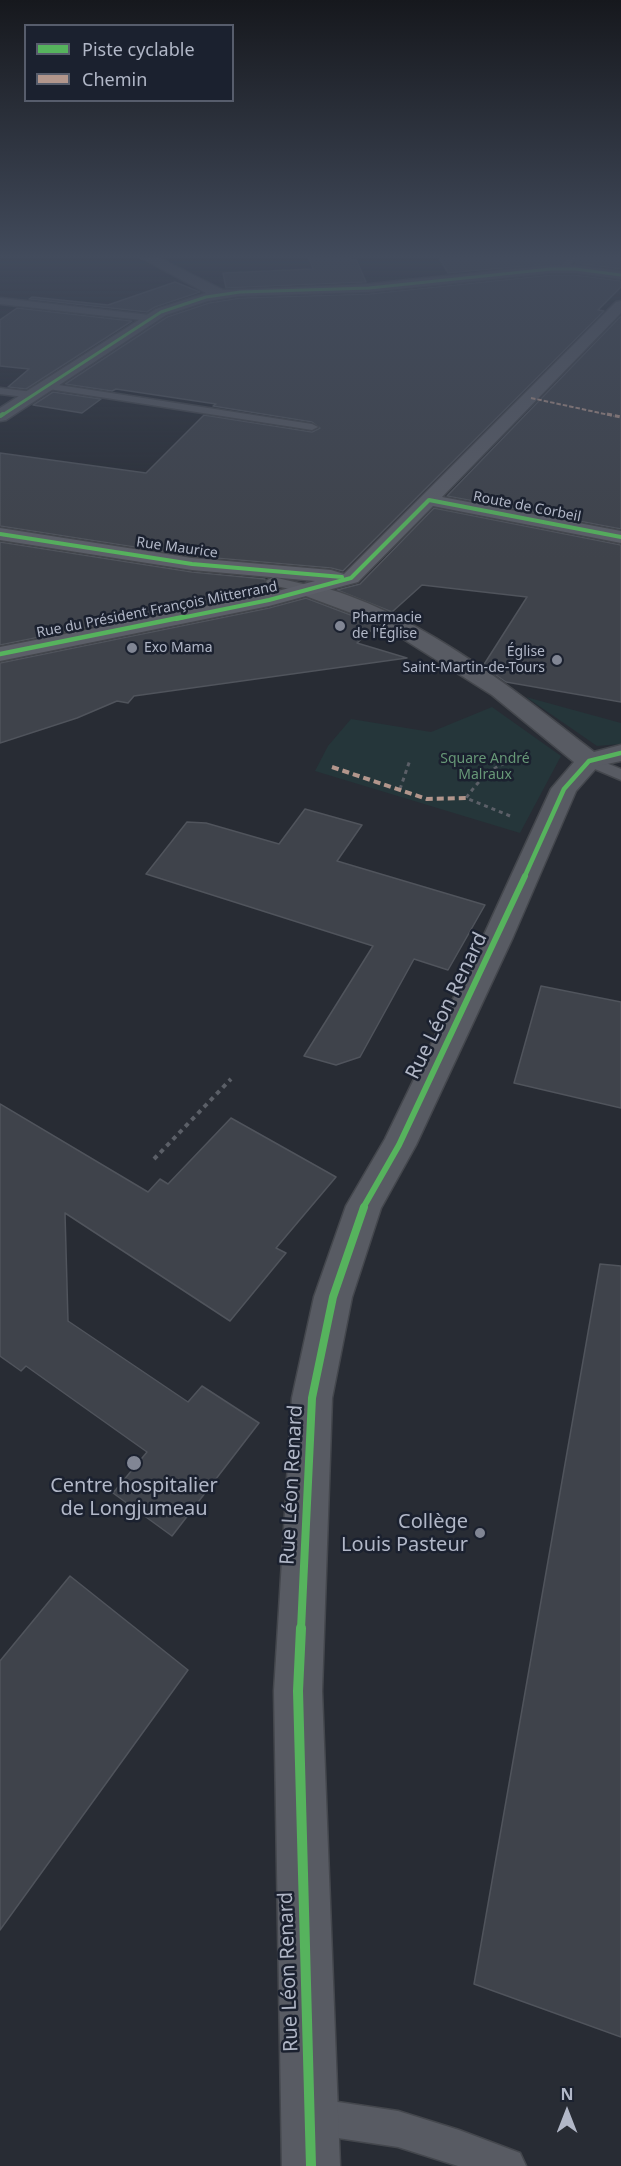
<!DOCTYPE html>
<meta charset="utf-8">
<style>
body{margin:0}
#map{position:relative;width:621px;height:2166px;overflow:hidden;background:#282c34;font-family:"Noto Sans",sans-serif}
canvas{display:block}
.legend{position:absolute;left:24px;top:24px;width:210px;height:78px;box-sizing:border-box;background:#1b212f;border:2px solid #575d6c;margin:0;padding:8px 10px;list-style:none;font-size:18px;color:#b1b7c7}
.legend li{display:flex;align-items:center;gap:12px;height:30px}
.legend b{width:30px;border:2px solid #575d6c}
.north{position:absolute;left:537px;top:2082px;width:60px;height:60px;-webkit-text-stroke:4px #1b212f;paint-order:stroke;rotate:0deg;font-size:16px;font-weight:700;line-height:24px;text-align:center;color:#b1b7c7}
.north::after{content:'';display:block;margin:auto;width:21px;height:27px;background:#b1b7c7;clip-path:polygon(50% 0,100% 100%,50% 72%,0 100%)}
</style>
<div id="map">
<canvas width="621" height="2166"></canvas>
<ul class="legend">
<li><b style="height:8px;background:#56b35d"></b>Piste cyclable</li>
<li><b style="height:8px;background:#b2968c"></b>Chemin</li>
</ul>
<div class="north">N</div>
</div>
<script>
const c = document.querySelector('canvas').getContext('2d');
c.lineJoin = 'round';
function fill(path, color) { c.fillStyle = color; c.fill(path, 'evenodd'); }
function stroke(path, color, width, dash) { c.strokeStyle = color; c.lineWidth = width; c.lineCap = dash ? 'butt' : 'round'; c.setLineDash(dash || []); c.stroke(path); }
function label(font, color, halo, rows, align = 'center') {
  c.font = font + ' "Noto Sans",sans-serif'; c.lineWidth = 5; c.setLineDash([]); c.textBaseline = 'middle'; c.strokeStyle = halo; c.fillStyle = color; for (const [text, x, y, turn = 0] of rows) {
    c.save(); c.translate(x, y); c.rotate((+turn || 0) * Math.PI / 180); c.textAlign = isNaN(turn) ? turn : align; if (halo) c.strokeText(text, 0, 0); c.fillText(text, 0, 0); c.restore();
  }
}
fill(new Path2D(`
 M526,697L621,723V744L597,746Z
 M492,707L561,756L520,833L315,771L328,746L351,719L431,732Z`), '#25363a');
const building = new Path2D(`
 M308,256H351L352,260L356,259L366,282L226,288L223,273L313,269Z
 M438,256H567L560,263L448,273Z
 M580,256H621V269L575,263Z
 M551,275H575L621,281V287L598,310L604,311L343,571L331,568L192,556L0,526V453L146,473L204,415L312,432L320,428L312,422L213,406L216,404L116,389L112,391L65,384L167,317L209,303L240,298L369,294Z
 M175,282L200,292L155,307L147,312L29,299L32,297L108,305Z
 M17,308L132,321L26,389L8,387L29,369L0,366V320Z
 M621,316V529L447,496Z
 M53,392L101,399L82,413L33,405Z
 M434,508L621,545V702L506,682L483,666L527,597L422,585L392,612L337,590L360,584Z
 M0,542L192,572L265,579L266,585L278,589L0,645Z
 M306,598L377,625L357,643L407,658L134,696L128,703L117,701L77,718L0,743V663L269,608Z
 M305,809L362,825L337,861L485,905L448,970L414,959L360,1057L336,1065L304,1056L373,946L146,874L187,822L206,823L279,844Z
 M541,986L621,1002V1108L514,1083Z
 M0,1104L148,1192L160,1179L168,1184L231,1118L336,1177L276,1248L286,1253L230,1321L65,1213L68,1321L188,1402L202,1386L259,1423L172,1536L113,1493L147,1452L26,1366L21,1371L0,1356Z
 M600,1264L621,1266V2037L474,1984Z
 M70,1576L188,1670L0,1930V1661Z`);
fill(building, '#3f434b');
stroke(building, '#50545c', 1.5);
const service = new Path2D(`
 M570,256H578L570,265L569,271H563L562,264Z
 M0,298L150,315L155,318L150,321L0,304Z
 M46,383L312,424L318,427L312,430L42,388V384Z
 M0,388L33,392L38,395L33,398L0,394Z
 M273,577L316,587L318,590L311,594L268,584L266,581Z
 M589,756L621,769V780L583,764L581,761Z
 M311,2098L398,2111L459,2130L520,2153L526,2166H458L398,2147L311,2134L298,2129L293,2116L298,2103Z`);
const minor = new Path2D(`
 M138,256H155L223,290L369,284L551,265H575L621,271V279L575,273H551L369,292L240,296L208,301L166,315L6,420L0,421V408L156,309L206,293Z
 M311,584C415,610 511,687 594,752L621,745V761L598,766L576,791L513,937L416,1145L381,1208L352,1297L332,1398L322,1691L340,2166H282L274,1691L292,1398L314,1297L346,1206L385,1139L483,937L551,789L574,762L492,695L378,623L303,595L300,590L303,585Z`);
const secondary = new Path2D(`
 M621,301V313L442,497L621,531V543L433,506L358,582L269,606L0,661V647L267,594L315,581L192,570L0,540V528L192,558L331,570L344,574L616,302Z`);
stroke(service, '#44474d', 3);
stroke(minor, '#44474d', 3);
stroke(secondary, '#44474d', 3);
stroke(new Path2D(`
 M400,789L410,760
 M510,816L466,798C483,775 498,760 527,759`), '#5b5f67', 3, [4, 4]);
stroke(new Path2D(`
 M154,1159L231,1079`), '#5b5f67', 4, [4.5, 4.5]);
fill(service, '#585b63');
fill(minor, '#585b63');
fill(secondary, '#5c5f68');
stroke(new Path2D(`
 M531,398L614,416`), '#b2968c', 2, [4.5, 2]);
stroke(new Path2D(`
 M607,414L621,417`), '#b2968c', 3, [5, 3]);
stroke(new Path2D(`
 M332,767L427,799L466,798`), '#b2968c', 4, [7, 4]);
stroke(new Path2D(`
 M1,416L161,312L206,297L240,292L369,288L551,269H575L621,275`), '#56b35d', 3);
stroke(new Path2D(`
 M0,416L3,414
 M0,534L192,564L342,577
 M176,619L269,600L351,578L429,500L621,537`), '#56b35d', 4);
stroke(new Path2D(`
 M0,654L183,617
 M524,878L564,789L589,761L621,753`), '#56b35d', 4.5);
stroke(new Path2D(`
 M363,1208L399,1145L525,876`), '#56b35d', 6);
stroke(new Path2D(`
 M301,1629L312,1398L333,1297L364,1207`), '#56b35d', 8);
stroke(new Path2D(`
 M301,1628L298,1691L311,2166`), '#56b35d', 10);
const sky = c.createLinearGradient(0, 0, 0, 559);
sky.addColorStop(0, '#16181d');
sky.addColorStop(0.46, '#424b5c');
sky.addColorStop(1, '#424b5c00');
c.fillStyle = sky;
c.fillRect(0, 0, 621, 559);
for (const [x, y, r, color] of [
 [340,626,6,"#818694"],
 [132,648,6,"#818694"],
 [557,660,6,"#818694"],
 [134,1463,8,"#818694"],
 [480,1533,6,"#818694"]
]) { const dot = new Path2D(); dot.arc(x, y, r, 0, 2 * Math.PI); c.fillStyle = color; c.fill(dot); stroke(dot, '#1b212f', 2); }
label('14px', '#b1b7c7', '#1b212f', [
 ["Route de Corbeil",527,507,11],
 ["Rue Maurice",177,548,8],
 ["Rue du Président François Mitterrand",157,610,-11]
]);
label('14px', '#b1b7c7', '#1b212f', [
 ["Pharmacie",352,618],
 ["de l'Église",352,634],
 ["Exo Mama",144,648],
 ["Église",545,652,"right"],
 ["Saint-Martin-de-Tours",545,668,"right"]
], 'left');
label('14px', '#679877', '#1b212f', [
 ["Square André",485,759],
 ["Malraux",485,775]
]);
label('20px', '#b1b7c7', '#1b212f', [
 ["Rue Léon Renard",447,1006,-64],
 ["Rue Léon Renard",292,1485,-87],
 ["Rue Léon Renard",289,1972,-92]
]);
label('20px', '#b1b7c7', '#1b212f', [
 ["Centre hospitalier",134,1486],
 ["de Longjumeau",134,1509],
 ["Collège",468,1522,"right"],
 ["Louis Pasteur",468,1545,"right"]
]);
</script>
